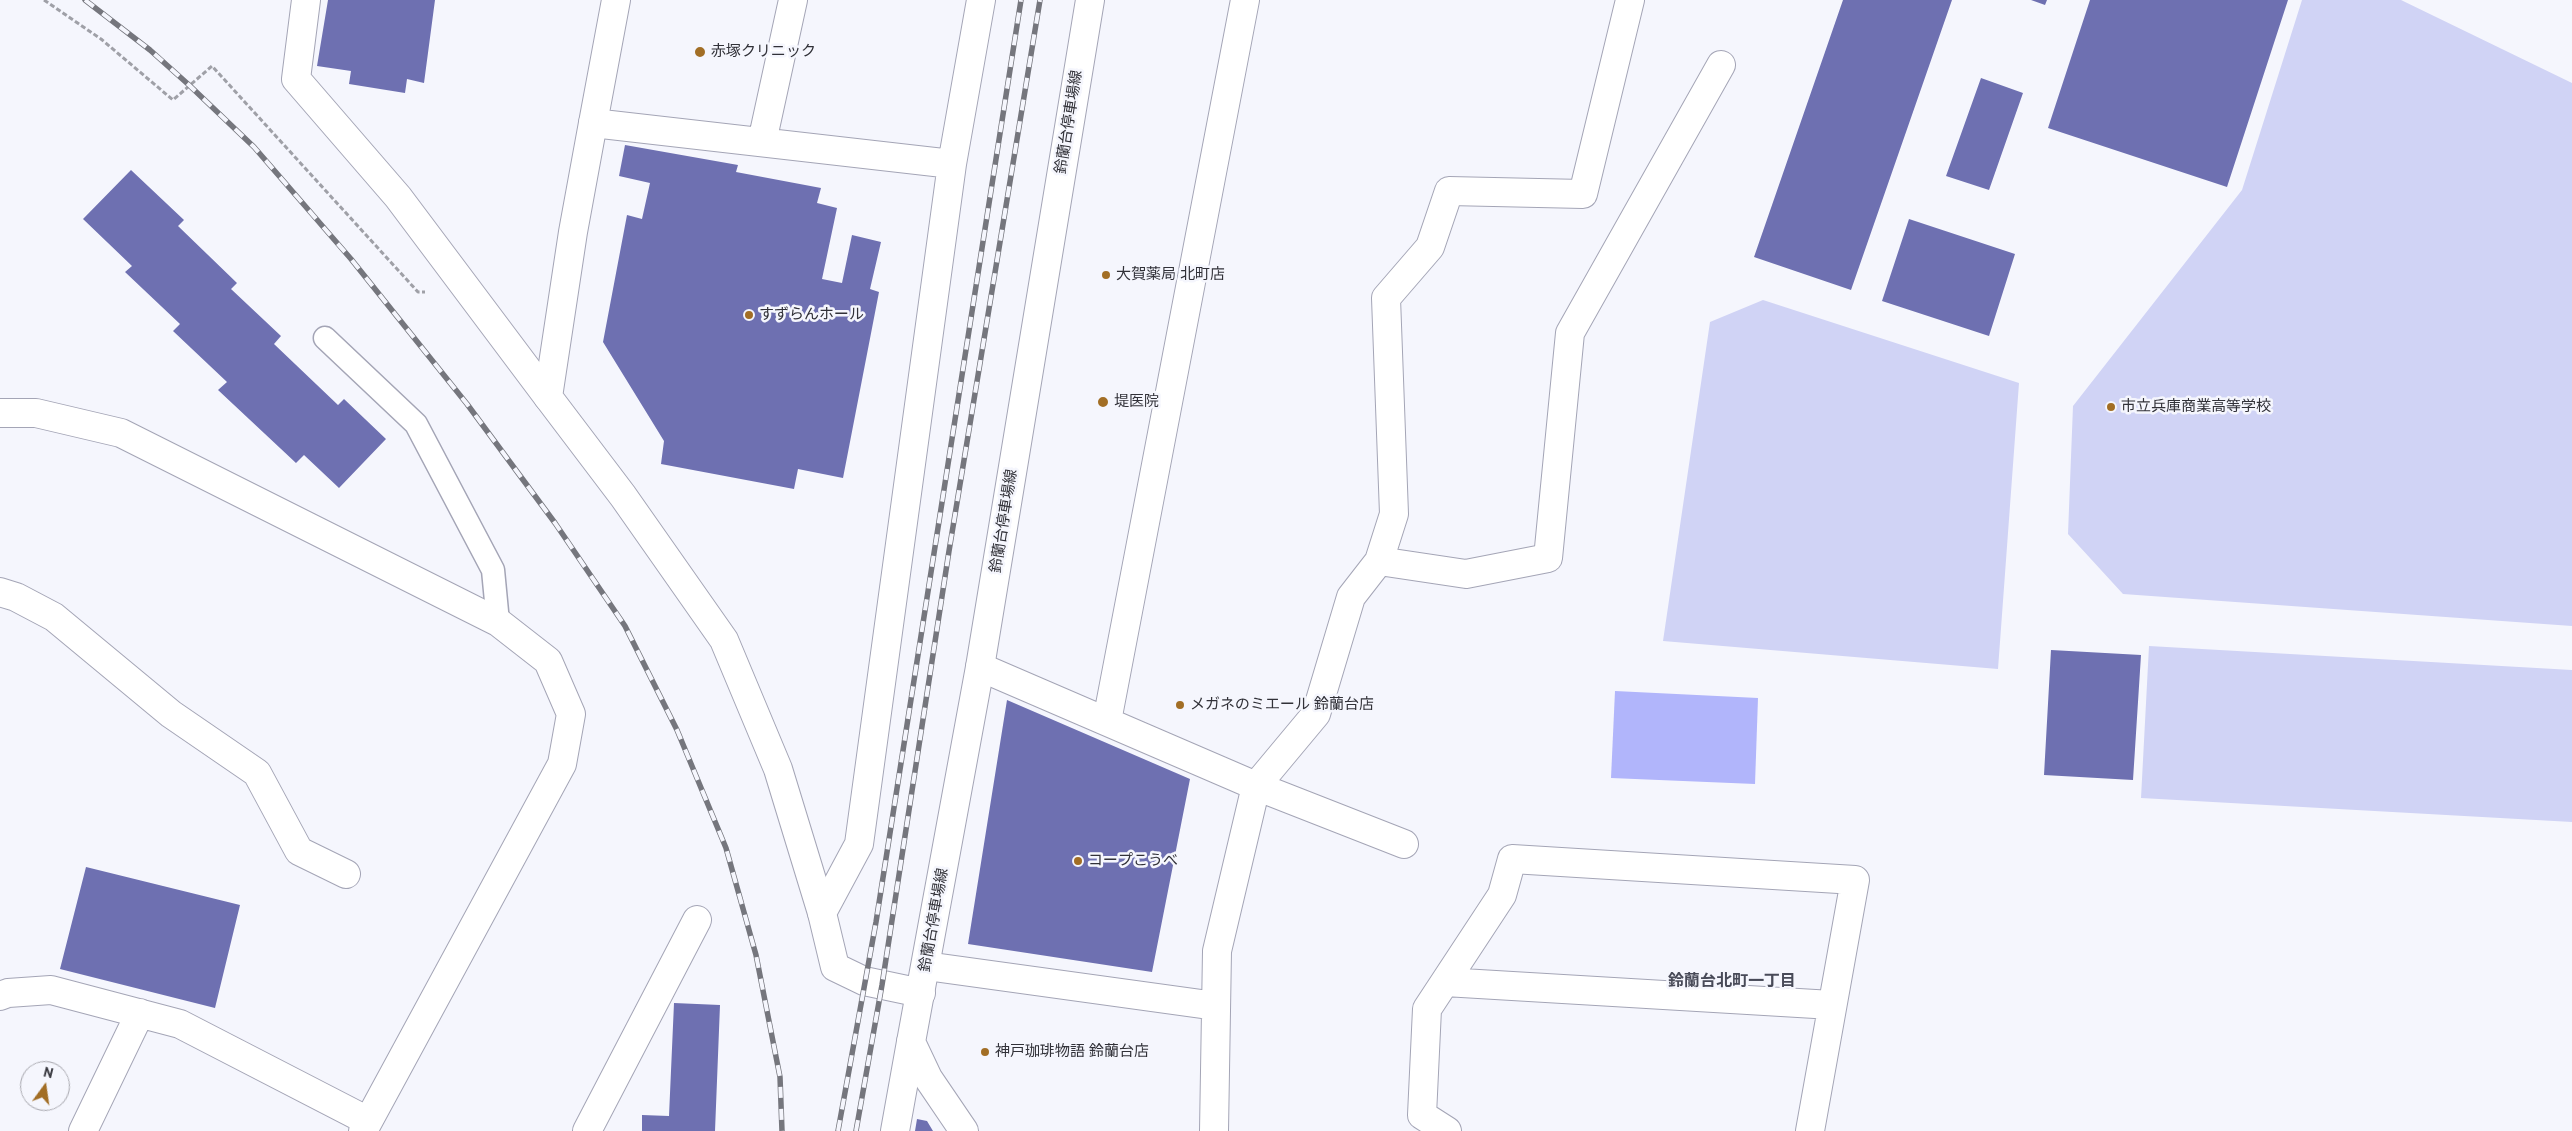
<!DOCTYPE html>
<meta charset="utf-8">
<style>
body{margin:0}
#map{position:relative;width:2572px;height:1131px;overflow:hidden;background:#f5f6fd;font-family:"PT Sans",sans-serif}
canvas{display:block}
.north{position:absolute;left:20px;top:1061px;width:50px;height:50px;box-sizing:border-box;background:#f5f6fd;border:1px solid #a7a7ae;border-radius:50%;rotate:14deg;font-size:14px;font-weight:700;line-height:20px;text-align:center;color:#313138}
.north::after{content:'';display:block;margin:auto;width:18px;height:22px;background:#a26e25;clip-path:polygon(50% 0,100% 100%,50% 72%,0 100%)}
</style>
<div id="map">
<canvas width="2572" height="1131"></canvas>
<div class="north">N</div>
</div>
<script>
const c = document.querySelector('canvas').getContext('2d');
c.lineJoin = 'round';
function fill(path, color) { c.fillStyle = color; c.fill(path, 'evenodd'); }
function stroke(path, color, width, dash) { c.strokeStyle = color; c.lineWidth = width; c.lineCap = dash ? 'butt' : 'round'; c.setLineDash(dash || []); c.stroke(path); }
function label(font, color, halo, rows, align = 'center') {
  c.font = font + ' "PT Sans","Noto Sans JP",sans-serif'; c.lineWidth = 5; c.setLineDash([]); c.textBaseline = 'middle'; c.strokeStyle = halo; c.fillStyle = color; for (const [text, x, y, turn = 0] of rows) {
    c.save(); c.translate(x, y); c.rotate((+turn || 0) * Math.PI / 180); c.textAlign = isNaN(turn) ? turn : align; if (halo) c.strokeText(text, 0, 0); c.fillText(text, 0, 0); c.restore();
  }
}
fill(new Path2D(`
 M2302,0H2401L2572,83V626L2123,594L2068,534L2073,406L2242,190Z
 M1763,300L2019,383L1998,669L1663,641L1710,322Z
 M2149,646L2572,670V822L2141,798Z`), '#d0d3f5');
fill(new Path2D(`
 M1615,691L1758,698L1755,784L1611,778Z`), '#b1b5fb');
fill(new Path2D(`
 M328,0H435L424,83L407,79L405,93L349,84L351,71L317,66Z
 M1843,0H1952L1851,290L1754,257Z
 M2031,0H2047L2045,5Z
 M2090,0H2288L2227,187L2048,128Z
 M1981,78L2023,93L1989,190L1946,176Z
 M625,145L738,165L736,172L821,188L817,203L837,208L822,279L842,283L852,235L881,242L870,289L879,292L843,478L798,469L794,489L661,464L664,441L603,342L627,215L642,219L650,183L619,176Z
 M131,170L184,220L178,226L237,283L231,289L281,336L274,344L338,405L344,399L386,439L339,488L304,455L296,463L218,390L227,382L173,331L180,324L125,272L132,266L83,219Z
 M1909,219L2015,254L1989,336L1882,301Z
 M2051,650L2141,655L2133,780L2044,775Z
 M1007,700L1190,779L1152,972L968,944Z
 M86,867L240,905L215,1008L60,969Z
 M674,1003L720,1005L715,1131H642V1115L669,1116Z
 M917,1119L927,1121L933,1131H915Z`), '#6e70b1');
const lane = new Path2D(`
 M325,338L416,424L493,570L498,622`);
const street = new Path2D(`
 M306,0L296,79L398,197L548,397
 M616,0L593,123L952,164
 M762,142L793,0
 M0,413H36L121,433L498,622L548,661L571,714L562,764L363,1131
 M1379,561L1394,514L1386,298L1430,247L1449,191L1583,194L1630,0
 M0,592L16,597L54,617L171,714L257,773L299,851L346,874
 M980,667L1256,786L1404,844
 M1107,721L1245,0
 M926,966L1216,1006
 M1445,982L1832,1005
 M921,993L864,981L835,967L822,913L859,844L952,164L981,0
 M0,996L8,993L51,990L180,1024L368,1121
 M83,1131L140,1013
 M587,1131L697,920
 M895,1131L911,1042
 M1214,1131L1217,951L1256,786L1316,714L1351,597L1379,561L1466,574L1548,558L1570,333L1721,65
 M1447,1131L1422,1115L1427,1009L1502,895L1512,859L1855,880L1810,1131`);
const secondary = new Path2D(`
 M593,123L573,232L548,397L623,496L724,640L778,769L822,913
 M964,1131L928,1078L911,1042L980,667L1090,0`);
stroke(lane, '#a4a5b6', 25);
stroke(street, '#a4a5b6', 30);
stroke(secondary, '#a4a5b6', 30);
stroke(new Path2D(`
 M44,0L101,39L173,100L212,66L418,292H425`), '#9fa0a7', 3, [5, 2.5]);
stroke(lane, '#fff', 22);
stroke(street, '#fff', 28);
stroke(secondary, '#fff', 28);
const rail = new Path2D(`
 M85,0L150,50L189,85L254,147L351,259L467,404L555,523L625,626L677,730L726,848L756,955L780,1077L782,1131
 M838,1131L876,922L1021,0
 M856,1131L882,985L949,551L1040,0`);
stroke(rail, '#75767d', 5.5);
stroke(rail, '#f5f6fd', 4, [11]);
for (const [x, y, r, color] of [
 [700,52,6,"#a26e25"],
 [1106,275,5,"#a26e25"],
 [749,315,5,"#a26e25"],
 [1103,402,6,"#a26e25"],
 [2111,407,5,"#a26e25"],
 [1180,705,5,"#a26e25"],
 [1078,861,5,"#a26e25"],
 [985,1052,5,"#a26e25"]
]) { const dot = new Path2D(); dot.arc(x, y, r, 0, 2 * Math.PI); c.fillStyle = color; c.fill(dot); stroke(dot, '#f5f6fd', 2); }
label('15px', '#313138', '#f5f6fd', [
 ["赤塚クリニック",711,52],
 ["大賀薬局 北町店",1116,275],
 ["すずらんホール",759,315],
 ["堤医院",1114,402],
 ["市立兵庫商業高等学校",2121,407],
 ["メガネのミエール 鈴蘭台店",1190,705],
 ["コープこうべ",1088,861],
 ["神戸珈琲物語 鈴蘭台店",995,1052]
], 'left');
label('15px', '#313138', '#f5f6fd', [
 ["鈴蘭台停車場線",1069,122,-81],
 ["鈴蘭台停車場線",1004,521,-81],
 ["鈴蘭台停車場線",934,920,-80]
]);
label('bold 16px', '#484a58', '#f5f6fd', [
 ["鈴蘭台北町一丁目",1732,981]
]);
</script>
